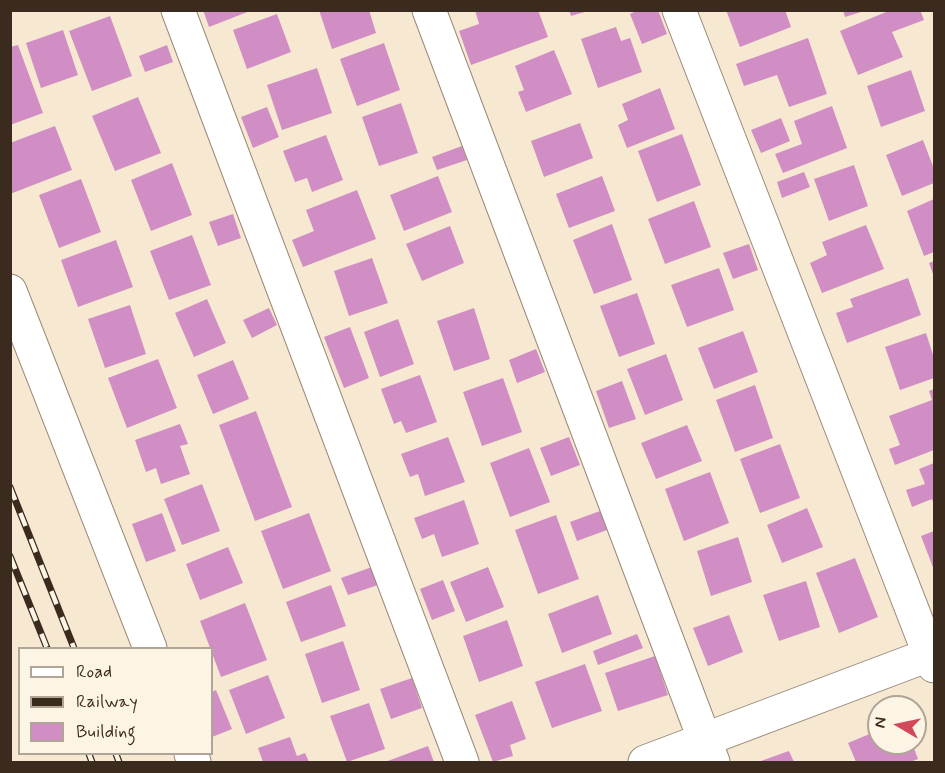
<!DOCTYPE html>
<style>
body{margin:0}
#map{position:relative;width:945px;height:773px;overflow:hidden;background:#f7e8d1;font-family:Mynerve,sans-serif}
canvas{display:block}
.frame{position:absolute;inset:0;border:12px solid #3b2a1e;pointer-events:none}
.legend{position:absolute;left:18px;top:647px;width:195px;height:108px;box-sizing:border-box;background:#fcf5e5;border:2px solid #afa495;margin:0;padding:8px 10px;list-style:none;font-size:18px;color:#3b2a1e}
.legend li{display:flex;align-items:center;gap:12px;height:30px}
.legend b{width:30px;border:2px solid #afa495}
.north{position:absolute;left:867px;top:695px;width:60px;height:60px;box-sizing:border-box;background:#fcf5e5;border:2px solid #afa495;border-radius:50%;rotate:279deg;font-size:16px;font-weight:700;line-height:24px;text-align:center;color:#3b2a1e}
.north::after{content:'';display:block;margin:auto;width:21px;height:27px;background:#d1495b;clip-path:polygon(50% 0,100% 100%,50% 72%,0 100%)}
</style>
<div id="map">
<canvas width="945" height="773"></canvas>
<div class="frame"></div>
<ul class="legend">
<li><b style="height:8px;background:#fff"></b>Road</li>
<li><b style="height:8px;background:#3b2a1e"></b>Railway</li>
<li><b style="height:16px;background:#d18ec4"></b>Building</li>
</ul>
<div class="north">N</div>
</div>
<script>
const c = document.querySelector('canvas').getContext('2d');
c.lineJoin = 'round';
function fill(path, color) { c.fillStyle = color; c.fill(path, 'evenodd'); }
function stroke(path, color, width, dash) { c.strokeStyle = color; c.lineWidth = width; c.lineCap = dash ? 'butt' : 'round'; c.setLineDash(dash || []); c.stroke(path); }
fill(new Path2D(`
 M203,10H250V11L209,27Z
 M319,10H369L376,33L332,49Z
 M475,10H538L548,37L471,65L459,31L479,24Z
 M569,10H588V11L571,16Z
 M638,10H658L667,34L642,44L630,14Z
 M726,10H785L791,27L740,47Z
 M843,10H864V11L845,17Z
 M891,10H920L924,20L892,32L903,57L858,75L840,31Z
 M277,14L291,52L247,69L233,30Z
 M110,16L132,76L92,91L69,31Z
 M616,27L621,41L630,38L642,72L598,88L581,39Z
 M63,30L78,75L41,88L26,43Z
 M808,38L827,94L789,107L777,75L744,86L736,64Z
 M384,43L400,90L357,106L340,59Z
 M18,45L43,113L10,125V47Z
 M167,45L173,62L145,72L139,56Z
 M554,50L572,94L526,112L518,92L524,90L515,66Z
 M317,68L332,113L282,130L267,85Z
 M911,70L925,111L881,127L867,86Z
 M660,88L675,129L627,148L618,125L628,120L622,104Z
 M138,97L161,153L115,171L92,116Z
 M401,103L418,153L379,166L362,117Z
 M832,106L847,148L783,173L775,154L802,144L794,121Z
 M267,107L279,137L253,148L241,117Z
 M781,118L790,141L761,153L751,130Z
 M580,123L593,158L544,177L531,141Z
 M55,126L72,170L10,194V143Z
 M682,134L701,185L657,202L638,151Z
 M326,135L343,180L312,192L307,178L295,182L283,151Z
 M923,140L934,169V183L902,196L886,155Z
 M462,146L467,160L437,170L432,157Z
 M172,163L192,215L151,231L131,180Z
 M854,165L868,206L829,221L814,179Z
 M804,172L810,187L782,198L777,182Z
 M438,176L452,212L404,231L390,195Z
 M602,176L615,211L569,228L556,194Z
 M81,179L101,232L59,248L39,195Z
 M357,190L376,239L303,267L292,240L314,231L306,210Z
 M934,199V252L924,256L907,211Z
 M694,201L711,247L665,264L648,219Z
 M233,214L241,238L218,246L209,222Z
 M612,224L632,280L594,294L573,240Z
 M866,225L884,269L822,293L810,263L827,255L822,242Z
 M450,226L464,263L422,281L406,244Z
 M192,235L211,285L169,300L150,251Z
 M116,240L133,287L78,307L61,260Z
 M749,244L758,270L733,279L723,253Z
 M372,258L388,303L349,316L334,271Z
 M934,261V277L929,263Z
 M719,268L734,310L687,327L671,285Z
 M908,278L921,315L847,343L836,313L853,307L850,299Z
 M637,293L655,344L619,357L600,306Z
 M207,299L226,343L194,357L175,313Z
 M130,305L146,354L105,368L88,319Z
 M269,308L277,325L252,338L243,320Z
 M474,308L490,359L454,371L437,321Z
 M398,319L414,364L380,377L364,332Z
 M350,327L369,378L344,388L324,337Z
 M743,331L758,372L714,389L698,348Z
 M926,333L934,358V378L900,390L885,347Z
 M536,349L545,372L517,383L509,360Z
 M666,354L683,400L645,415L627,369Z
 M158,359L177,408L127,428L108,378Z
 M233,360L249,399L213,414L197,375Z
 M420,375L437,422L406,433L401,421L394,424L381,389Z
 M503,378L522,432L482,446L463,392Z
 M622,381L636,419L609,428L596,391Z
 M755,385L773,438L735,452L716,400Z
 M934,389V450L895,465L889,449L900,445L889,416L932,400L929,391Z
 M256,411L292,507L255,521L219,425Z
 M180,424L188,444L180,446L190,474L161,484L156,468L146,472L135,440Z
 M687,425L702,461L656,479L641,443Z
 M448,437L465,482L425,496L418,474L410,477L401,454Z
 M569,437L580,465L551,476L540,448Z
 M780,444L800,498L760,513L740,459Z
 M529,448L550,502L510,517L490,463Z
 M934,463V505L932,499L912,507L906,490L925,484L919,469Z
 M710,472L729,523L684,541L665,489Z
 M202,484L220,531L182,545L164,499Z
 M464,500L479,544L442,557L434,534L422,539L414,518Z
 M807,508L823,547L782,563L767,525Z
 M600,511L607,530L577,541L570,522Z
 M162,513L176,551L146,562L132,524Z
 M309,513L331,571L283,589L261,531Z
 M556,515L579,579L538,594L515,530Z
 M934,531V570L921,536Z
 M738,537L752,582L711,596L697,551Z
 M228,547L243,583L200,600L186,564Z
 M855,558L878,617L839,633L816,573Z
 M372,567L378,585L348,595L341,578Z
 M488,567L504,607L466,622L450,582Z
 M443,580L455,611L432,620L420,589Z
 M806,581L820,627L779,641L763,595Z
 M331,585L346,626L301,642L286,602Z
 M598,595L612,634L562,653L548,614Z
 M245,603L267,660L221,677L200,621Z
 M729,615L743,652L708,666L693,628Z
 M507,620L523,666L479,682L463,636Z
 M637,634L643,648L598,665L593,651Z
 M343,641L360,690L322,703L305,654Z
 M655,656L668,695L618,711L605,673Z
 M585,664L602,711L552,728L535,682Z
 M268,675L285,718L246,734L229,690Z
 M412,678L422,708L391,719L380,689Z
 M216,690L232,729L212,737V692Z
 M512,701L526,739L510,745L513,756L493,762L475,715Z
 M369,703L385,749L347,762L330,716Z
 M879,730V743H912L918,759L910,762H856L848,743Z
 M290,737L297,756L305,753L309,762H263L258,748Z
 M428,746L434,762H385Z
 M789,751L794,762H758Z`), '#d18ec4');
const minor = new Path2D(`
 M178,10L462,762
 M429,10L713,762
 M679,10L934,666
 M10,291L150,648
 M191,754L194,762
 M645,762L934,653`);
stroke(minor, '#998978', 35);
stroke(minor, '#fff', 33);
const rail = new Path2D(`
 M10,487L74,648
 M10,556L47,648
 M89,754L92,762
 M116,754L119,762`);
stroke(rail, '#3b2a1e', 7);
stroke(rail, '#fcf5e5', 4.5, [14]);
</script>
